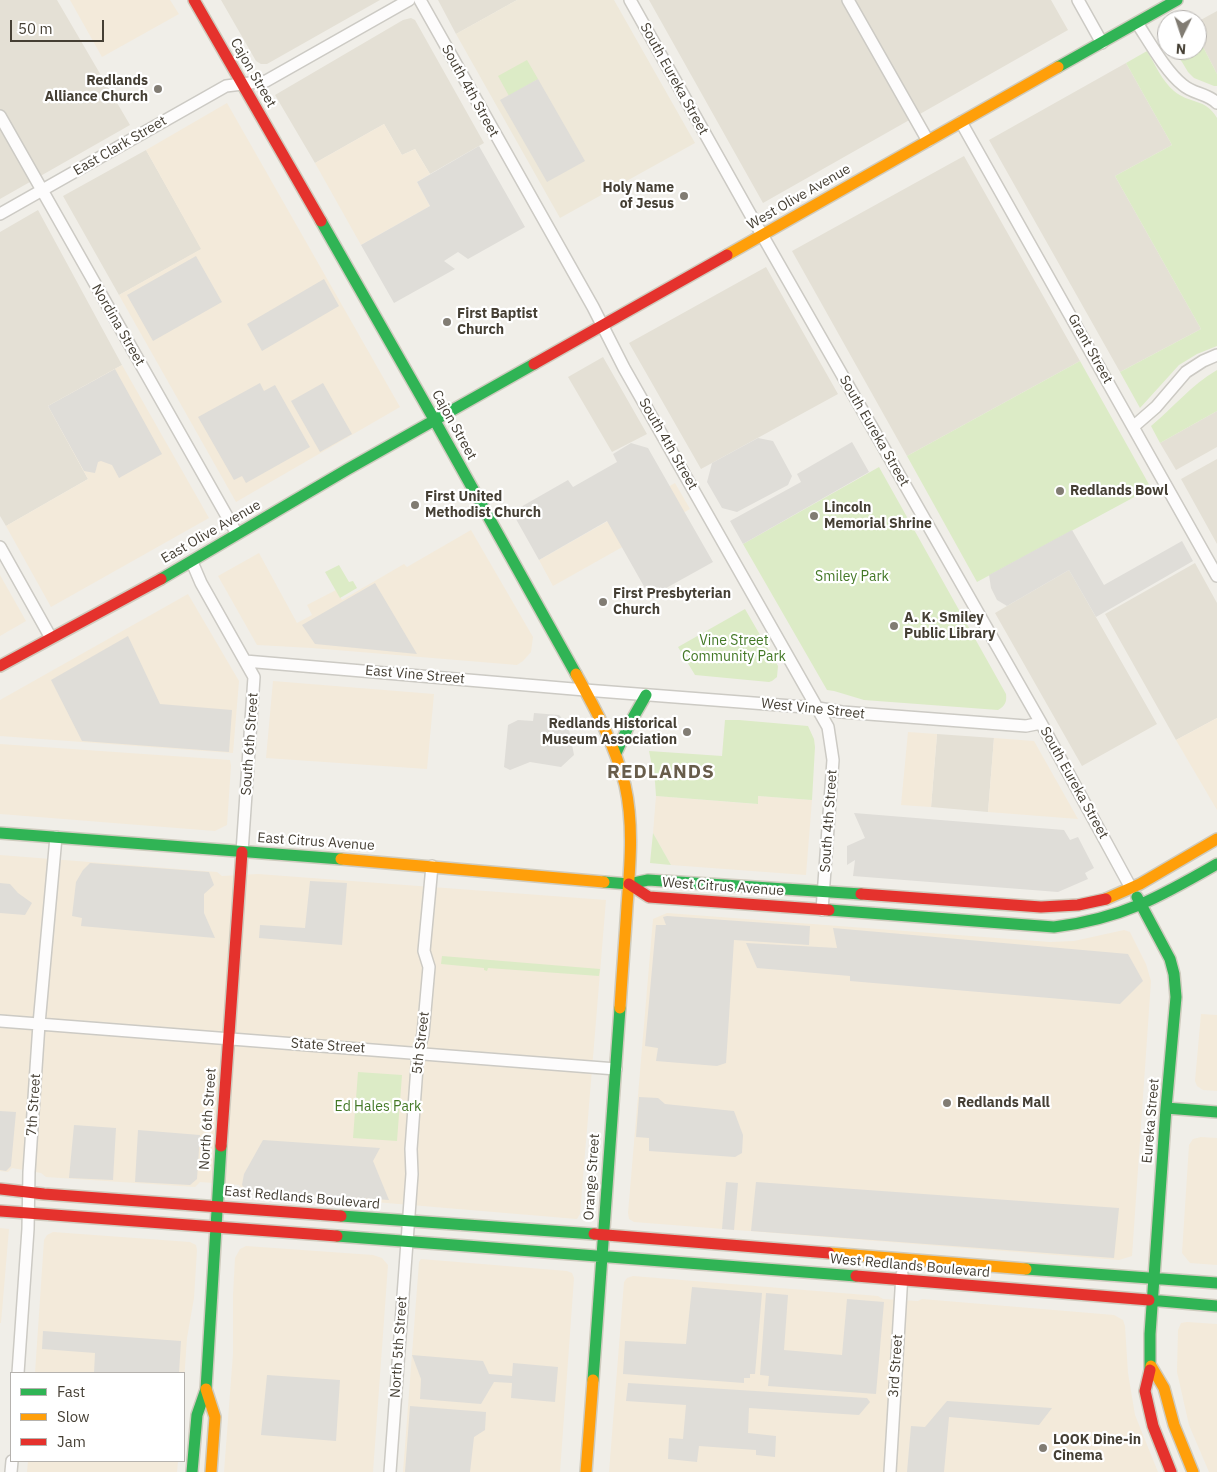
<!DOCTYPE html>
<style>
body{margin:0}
#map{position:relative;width:1217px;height:1472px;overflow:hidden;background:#f0eee8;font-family:"IBM Plex Sans",sans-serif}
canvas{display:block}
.legend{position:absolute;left:10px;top:1372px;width:175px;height:90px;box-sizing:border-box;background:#fff;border:1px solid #b5b2ae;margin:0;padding:6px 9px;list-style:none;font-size:15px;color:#453f34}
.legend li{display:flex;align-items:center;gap:10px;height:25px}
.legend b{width:25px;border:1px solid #b5b2ae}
.north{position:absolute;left:1157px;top:10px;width:50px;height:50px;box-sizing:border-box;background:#fff;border:1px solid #b5b2ae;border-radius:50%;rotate:184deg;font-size:14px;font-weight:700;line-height:20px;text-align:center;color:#453f34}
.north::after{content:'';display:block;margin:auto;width:18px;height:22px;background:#817c73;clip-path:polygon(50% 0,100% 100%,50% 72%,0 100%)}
.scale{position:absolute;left:10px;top:20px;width:94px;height:22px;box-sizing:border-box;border:2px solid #453f34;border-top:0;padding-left:6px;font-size:15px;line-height:18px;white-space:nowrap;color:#453f34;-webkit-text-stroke:4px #fff;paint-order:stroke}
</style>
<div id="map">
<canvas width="1217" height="1472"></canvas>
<ul class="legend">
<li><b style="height:6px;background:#30b455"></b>Fast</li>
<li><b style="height:6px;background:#ff9f0a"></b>Slow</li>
<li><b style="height:6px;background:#e5322d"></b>Jam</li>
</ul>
<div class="north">N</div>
<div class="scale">50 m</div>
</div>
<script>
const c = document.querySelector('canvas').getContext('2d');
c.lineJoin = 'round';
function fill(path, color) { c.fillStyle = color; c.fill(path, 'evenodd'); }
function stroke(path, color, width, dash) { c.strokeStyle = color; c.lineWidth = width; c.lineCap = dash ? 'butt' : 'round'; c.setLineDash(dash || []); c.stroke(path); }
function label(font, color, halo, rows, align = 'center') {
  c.font = font + ' "IBM Plex Sans",sans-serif'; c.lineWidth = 4.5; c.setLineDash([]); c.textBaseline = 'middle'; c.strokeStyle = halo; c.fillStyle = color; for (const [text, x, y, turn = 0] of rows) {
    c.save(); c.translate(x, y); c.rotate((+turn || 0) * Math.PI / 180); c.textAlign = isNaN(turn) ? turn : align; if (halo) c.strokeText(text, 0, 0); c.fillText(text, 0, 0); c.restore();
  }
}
fill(new Path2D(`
 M0,0H57L130,125L0,199Z
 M221,0H380L267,64H261L256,61Z
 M438,0H517L456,34Z
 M649,0H1051L1068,30L763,203Z
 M1217,11V74L1197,35V22Z
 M411,18L415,20L484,143L430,174L415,149L402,155L384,124L315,163L275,95L403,20Z
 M1126,63L1172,145L1115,176L1201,329L1120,372L989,140Z
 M146,150L202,249L119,295L63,196Z
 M964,156L1080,361L907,456L792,251Z
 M38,210L122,365L48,406L88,479L6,526L0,516V232Z
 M766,267L838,394L701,469L629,343Z
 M603,357L647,434L612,452L568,377Z
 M1217,411V447L1176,470L1160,443Z
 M1217,459V544L1181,479Z
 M1195,563L1217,603V718L1176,740L1105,614Z
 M1069,570L1157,724L1082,766L995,613Z
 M937,734L994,738L988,812L931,807Z`), '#e4e0d5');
fill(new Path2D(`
 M70,0H170L179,14L102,57Z
 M227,103L400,407L236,502L119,295L201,249L146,150Z
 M384,124L402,155L415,149L430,174L417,182L430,206L361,245L315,163Z
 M122,365L209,518L51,607L6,526L88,479L48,406Z
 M675,483L690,509L553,586L539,560Z
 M471,530L533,637L531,652L523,661L517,665L312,648L257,645L218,576L259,553L297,623L312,615L307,605L336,590L342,600L404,564L407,567Z
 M0,575L26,621L0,636Z
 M188,594L239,681L233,753L0,736V700Z
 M273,681L434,694L427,769L266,758Z
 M1217,718V810L1176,740Z
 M908,732L937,734L931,807L901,805Z
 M994,738L1034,741L1078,819L988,812Z
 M0,744L230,760L231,766L227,825L215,831L0,814Z
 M656,796L757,804L758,796L812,800L806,875L671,865L653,833Z
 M0,855L217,872L222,876L258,874L606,900L580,1214L577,1219L244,1191L239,1185L200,1182L195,1187L46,1177L41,1173L12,1168L8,1172L0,1171Z
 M667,913L1050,942L1074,941L1124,930L1130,932L1146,964L1151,981L1132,1256L1119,1260L634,1222L629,1219L628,1213L653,919Z
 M1201,1014L1217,1015V1091L1203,1090L1197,1086L1195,1081Z
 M1201,1137L1217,1138V1265L1190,1263L1182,1253L1189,1145L1193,1139Z
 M0,1228L9,1229L1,1323H0Z
 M53,1232L190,1242L196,1245L197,1250L194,1298L187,1338L184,1381V1373H35L44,1240L47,1235Z
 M246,1246L373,1255L382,1258L388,1265L373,1472H224L233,1354V1295L235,1258L240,1249Z
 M421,1259L567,1271L572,1273L574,1278L560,1472H403L419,1262Z
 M633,1276L878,1296L883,1299L918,1301L922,1299L1114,1315L1123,1320L1125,1326L1128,1373L1135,1415L1158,1472H609L624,1282L627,1278Z
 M1187,1322L1217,1324V1472H1209L1189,1425L1177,1372L1178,1330L1181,1323Z
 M28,1461H178L177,1472H27Z`), '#f3eada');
fill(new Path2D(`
 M517,0H614L695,143L560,218L456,34Z`), '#eee8d9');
fill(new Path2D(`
 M1197,35L1217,74V86H1214L1194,78L1188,72L1182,62L1172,50H1197Z
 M1147,51C1155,64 1162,81 1174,91C1189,104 1206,98 1217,118V346L1197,354L1179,365L1140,408L1120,372L1201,329L1115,176L1172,145L1126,63Z
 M527,60L538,79L509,96L498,76Z
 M1080,361L1151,488L977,582L907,456Z
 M1217,370V411L1160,443L1151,426C1173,408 1191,385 1217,370Z
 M879,467L1006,694C1007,702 1005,706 998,710L864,700L834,691L827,690L743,544Z
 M339,565L349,582L353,581L357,588L340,598L325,572Z
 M745,609L778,666L777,677L772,681L769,682L695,675L678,647Z
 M725,720H739L808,726L814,739L815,747L812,800L758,796V804L656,796L655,782L649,751L722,756Z
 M653,833L671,865L650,863Z
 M442,956L600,969L599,976L488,968L487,971L484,970V968L441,964Z
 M358,1072L402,1075L397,1141L353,1138Z`), '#dcebc6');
fill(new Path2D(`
 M538,79L585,161L547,182L500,100Z
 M479,146L525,227L468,259L458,252L444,261L455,269L394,303L361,245L430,206L417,182Z
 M196,256L222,302L153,341L127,295Z
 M324,279L339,306L262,351L247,324Z
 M115,369L162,454L119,478L112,465L101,461L98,462L95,473L84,471L48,406Z
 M260,383L264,391L275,385L310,447L246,483L242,476L234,480L198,417Z
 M323,383L352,434L320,452L291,401Z
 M758,438L773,441L792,476L788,485L737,512L722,508L707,482L712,463Z
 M852,442L869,472L743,544L730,521L801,482L797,474Z
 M631,443L648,448L713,562L650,597L607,521L539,560L512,512L568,480L573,487L617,462L613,454Z
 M1072,530L1104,585L1182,541L1193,561L1096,617L1069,570L1007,606L997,600L991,588L989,575Z
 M375,583L417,654L315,644L302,625Z
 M128,636L160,704L232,710L229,752L82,741L51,680Z
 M534,713L559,715L568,724L574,755L561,767L530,762L510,770L504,767L508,725L518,720L533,721Z
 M854,813L1064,830L1070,840L1078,837L1094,868L1085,873L1088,879L1058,892L853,876L855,860L847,865V846L865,838Z
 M90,863L209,872L214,885L204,894V913L215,938L81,926L82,918L72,916L76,882L83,870Z
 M310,881L347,883L342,945L259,938L260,925L305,928Z
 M0,883L10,884L18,893L32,903L25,915L0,913Z
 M667,916L810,926L809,945L734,940L726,1063L717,1066L656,1061L658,1048L645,1046L656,925H666L663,917Z
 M833,928L1128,954L1143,981L1120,1004L850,981V976L757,968L746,943L837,948Z
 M639,1097L658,1098L665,1104L734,1111L743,1135L742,1153L735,1157L649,1151V1138L636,1137Z
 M0,1111L16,1112L11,1166L6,1171L0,1170Z
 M74,1125L116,1128L113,1180L69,1178Z
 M138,1130L200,1135L197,1179L190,1185L135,1182Z
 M263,1140L380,1148L373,1161L389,1200L246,1190L242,1185L244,1174Z
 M726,1182L738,1183L734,1230L722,1229Z
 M756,1182L1119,1208L1114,1258L751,1231Z
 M692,1287L762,1293L755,1374H750V1378H744V1383L623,1374L625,1341L686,1344Z
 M766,1293L788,1295L784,1350L842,1355L847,1299L884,1302L876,1394L768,1386L769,1376L760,1375Z
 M43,1331L181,1341L179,1373H94L95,1353L42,1349Z
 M412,1355L483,1361L489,1374L512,1376L513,1363L558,1367L555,1402L511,1398L512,1383L494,1382L481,1404L420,1399L421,1379Z
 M267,1375L340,1380L336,1441L261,1435Z
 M628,1383L867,1398L870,1402L859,1415L749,1408L748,1433L776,1436L775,1457L756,1455V1450L699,1446L697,1462L668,1459L669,1438L683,1439L686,1405L626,1401Z
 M947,1401L1052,1408L1039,1425L949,1417L944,1472H907L911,1426L925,1427Z
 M410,1406L486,1412L485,1430L474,1437L470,1472H405Z`), '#dfddd8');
const street = new Path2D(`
 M420,0L593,307L624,368L828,727L833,760L822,910
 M630,0L749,212L1041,723L1131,888
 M848,0L928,141
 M1078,0L1102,43
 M1137,23C1149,41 1166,72 1183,85C1193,94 1207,93 1217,103
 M0,116L237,534
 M961,122L1217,576
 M0,214L226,86L266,81L409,0
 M1133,427L1156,407L1186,372L1203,361L1217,355
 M0,547L51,638
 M192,562L201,583L254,677L242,852
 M245,661L585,690L818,708L842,712L1026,726L1041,723
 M0,1021L616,1069
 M18,1373L28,1229L29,1172L39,1024L56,837
 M11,1472L12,1461
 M390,1472L412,1174L411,1149L418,1053L423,1034L429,967L424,951L432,866
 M890,1472L902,1274`);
const fast = new Path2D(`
 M1058,67L1177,0
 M321,221L435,421L576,674
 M161,579L348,469L534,364
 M616,753L630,723L646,695
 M0,833L341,859
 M604,882L629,884L648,880L861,894
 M1137,897L1170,959L1174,974L1176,997L1166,1108L1150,1334V1370
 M829,910L1054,927C1121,919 1160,897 1217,864
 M1166,1108L1217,1112
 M341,1216L594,1234
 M337,1236L856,1276
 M1026,1269L1217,1283
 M1149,1300L1217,1306
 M593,1380L620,1008
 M192,1472L197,1415L206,1389L221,1146`);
const slow = new Path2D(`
 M727,255L1058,67
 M576,674C596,710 615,745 625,785C634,825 630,866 627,906C625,940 622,974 620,1008
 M341,859L604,882
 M1106,899L1140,884L1217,839
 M829,1253L1026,1269
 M1151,1366L1164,1388L1174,1425L1193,1472
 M206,1389L215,1417L211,1472
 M586,1472L593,1380`);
const jam = new Path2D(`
 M194,0L321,221
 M534,364L727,255
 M0,666L161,579
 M629,884L649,897L829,910
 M861,894L1041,907L1078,905L1106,899
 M221,1146L242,852
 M0,1189L44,1194L341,1216
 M0,1211L337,1236
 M594,1234L829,1253
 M856,1276L1149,1300
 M1150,1370L1145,1391L1153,1426L1171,1472`);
stroke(street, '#cccac4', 14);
stroke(fast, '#cfcbbe', 14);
stroke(slow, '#cfcbbe', 14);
stroke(jam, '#cfcbbe', 14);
stroke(street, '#fdfcfc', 11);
stroke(fast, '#30b455', 11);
stroke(slow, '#ff9f0a', 11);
stroke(jam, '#e5322d', 11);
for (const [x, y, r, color] of [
 [158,89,5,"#817c73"],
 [684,196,5,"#817c73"],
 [447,322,5,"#817c73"],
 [1060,491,5,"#817c73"],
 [415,505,5,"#817c73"],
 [814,516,5,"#817c73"],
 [603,602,5,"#817c73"],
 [894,626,5,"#817c73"],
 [687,732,5,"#817c73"],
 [947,1103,5,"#817c73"],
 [1043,1448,5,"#817c73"]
]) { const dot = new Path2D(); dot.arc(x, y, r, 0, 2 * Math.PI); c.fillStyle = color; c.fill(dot); stroke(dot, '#fff', 2); }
label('14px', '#453f34', '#fff', [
 ["Cajon Street",253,73,60],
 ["South Eureka Street",674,79,61],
 ["South 4th Street",470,91,61],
 ["East Clark Street",120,146,-30],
 ["West Olive Avenue",799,197,-30],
 ["Nordina Street",118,325,60],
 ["Grant Street",1090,349,61],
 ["Cajon Street",454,425,61],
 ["South Eureka Street",874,431,60],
 ["South 4th Street",668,444,60],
 ["East Olive Avenue",211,532,-30],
 ["East Vine Street",415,675,5],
 ["West Vine Street",813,709,6],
 ["South 6th Street",250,744,-86],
 ["South Eureka Street",1074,783,61],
 ["South 4th Street",829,821,-86],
 ["East Citrus Avenue",316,842,4],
 ["West Citrus Avenue",723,887,4],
 ["5th Street",421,1043,-83],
 ["State Street",328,1046,4],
 ["7th Street",34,1105,-86],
 ["North 6th Street",208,1119,-86],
 ["Eureka Street",1151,1121,-85],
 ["Orange Street",592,1177,-86],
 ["East Redlands Boulevard",302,1198,5],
 ["West Redlands Boulevard",910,1266,5],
 ["North 5th Street",399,1347,-86],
 ["3rd Street",896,1366,-86]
]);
label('bold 14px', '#453f34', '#fff', [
 ["Redlands",148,81,"right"],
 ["Alliance Church",148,97,"right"],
 ["Holy Name",674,188,"right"],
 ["of Jesus",674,204,"right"],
 ["First Baptist",457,314],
 ["Church",457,330],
 ["Redlands Bowl",1070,491],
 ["First United",425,497],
 ["Methodist Church",425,513],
 ["Lincoln",824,508],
 ["Memorial Shrine",824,524],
 ["First Presbyterian",613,594],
 ["Church",613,610],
 ["A. K. Smiley",904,618],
 ["Public Library",904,634],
 ["Redlands Historical",677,724,"right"],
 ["Museum Association",677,740,"right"],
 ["Redlands Mall",957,1103],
 ["LOOK Dine-in",1053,1440],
 ["Cinema",1053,1456]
], 'left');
label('14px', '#437826', '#fff', [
 ["Smiley Park",852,577],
 ["Vine Street",734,641],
 ["Community Park",734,657],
 ["Ed Hales Park",378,1107]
]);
c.letterSpacing = '1px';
label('bold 19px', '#685d4b', '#fff', [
 ["REDLANDS",661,773]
]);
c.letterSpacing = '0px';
</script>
